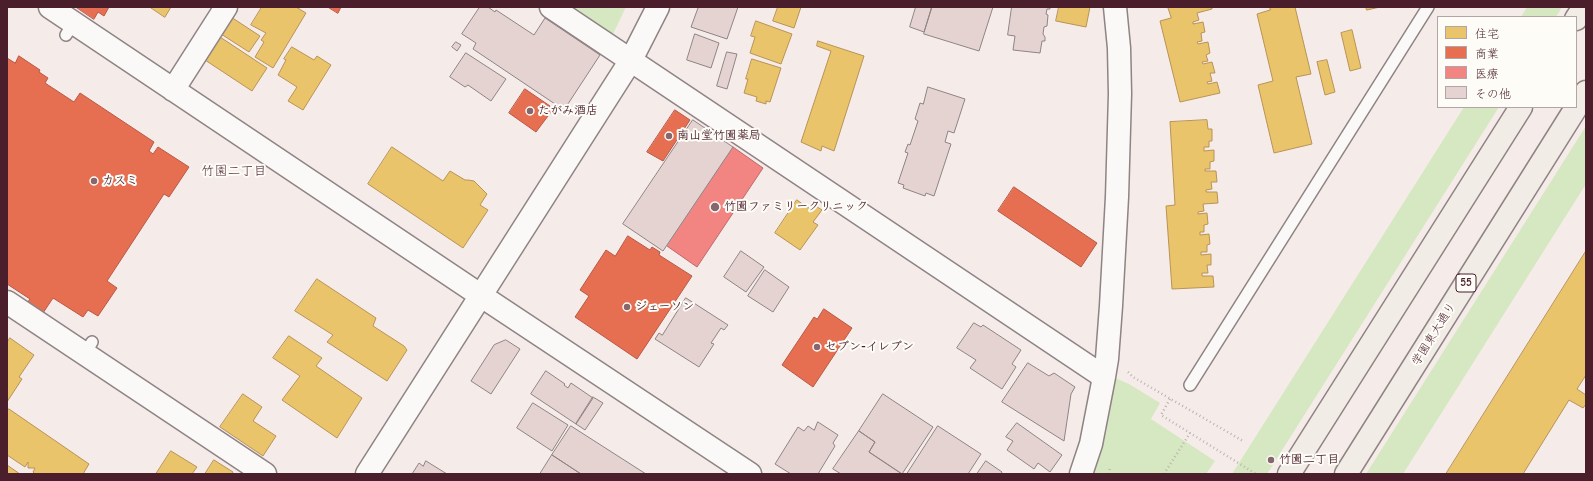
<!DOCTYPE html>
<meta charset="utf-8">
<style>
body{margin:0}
#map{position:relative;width:1593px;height:481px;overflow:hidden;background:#f5ece9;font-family:"Comic Neue","Klee One",sans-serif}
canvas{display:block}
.frame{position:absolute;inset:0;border:8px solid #4a1f2b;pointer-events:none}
.legend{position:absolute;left:1437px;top:16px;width:140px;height:92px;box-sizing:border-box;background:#fdfcf7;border:1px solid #b5a4a5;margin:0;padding:5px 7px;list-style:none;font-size:12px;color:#4a1f2b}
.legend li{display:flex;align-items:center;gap:8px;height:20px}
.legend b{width:20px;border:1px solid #b5a4a5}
</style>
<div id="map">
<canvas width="1593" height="481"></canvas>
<div class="frame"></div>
<ul class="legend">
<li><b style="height:11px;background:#e9c46a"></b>住宅</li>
<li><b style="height:11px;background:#e76f51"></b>商業</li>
<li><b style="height:11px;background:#f28482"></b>医療</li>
<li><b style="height:11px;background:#e4d3d1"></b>その他</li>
</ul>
</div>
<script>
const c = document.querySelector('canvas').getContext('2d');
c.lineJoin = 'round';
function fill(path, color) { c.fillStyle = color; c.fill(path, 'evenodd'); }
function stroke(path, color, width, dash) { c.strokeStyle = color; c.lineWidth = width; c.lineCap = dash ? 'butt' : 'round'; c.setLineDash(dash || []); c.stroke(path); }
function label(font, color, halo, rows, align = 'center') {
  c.font = font + ' "Comic Neue","Klee One",sans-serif'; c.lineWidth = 4; c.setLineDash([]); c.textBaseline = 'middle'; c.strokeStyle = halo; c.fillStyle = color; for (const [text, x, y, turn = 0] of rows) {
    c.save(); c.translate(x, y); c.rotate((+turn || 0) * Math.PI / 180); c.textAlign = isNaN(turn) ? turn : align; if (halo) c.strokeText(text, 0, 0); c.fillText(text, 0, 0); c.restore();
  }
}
fill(new Path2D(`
 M573,7H626L613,34Z
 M1527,7H1562L1556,17H1521Z
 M1464,107H1499L1267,474H1232Z
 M1586,126V184L1403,474H1366Z
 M1115,378L1129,384L1160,403L1151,419L1215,461L1206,474H1093L1106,434Z`), '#d5e8c1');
const homes = new Path2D(`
 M150,7H171L165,17Z
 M262,7H296L306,13L273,68L255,57L264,42L261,40L266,33L251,25Z
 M778,7H801L794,28L773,21Z
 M1059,7H1090L1086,27L1056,21Z
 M1168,7H1212V9L1197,13L1199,20L1193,22V24L1203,22L1205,32L1201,33L1202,41L1197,42L1198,44L1208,42L1210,53L1206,55L1208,61L1202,62L1203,64L1212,62L1215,73H1210L1212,81L1207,82L1208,84L1217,82L1220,93L1180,102L1160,21L1171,18Z
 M1270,7H1295L1311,74L1296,77L1312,144L1274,153L1258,85L1273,81L1257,14L1270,10Z
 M1366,7H1380L1367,10Z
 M231,17L260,36L249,52L221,34Z
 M756,21L792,34L781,64L750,53L755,37L751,36Z
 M1352,30L1361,68L1350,71L1341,33Z
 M220,37L267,68L252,91L205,60Z
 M818,41L864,56L834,151L822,146L821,151L801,142L831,51L817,46Z
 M292,47L314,60L317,56L331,65L303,110L288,101L297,87L278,75L286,60L284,59Z
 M752,59L781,68L770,102L766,101V104L756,101L757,97L744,93L748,79H746Z
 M1327,60L1335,92L1325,95L1317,62Z
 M1207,120L1208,129H1212V141H1209V147H1204V151L1214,150V161L1210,162V169H1205V171H1216L1217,182H1211L1212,189L1206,190V192H1217L1218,203L1203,204L1204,211L1198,212V214L1207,213L1208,224L1204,225V232H1200V235L1209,234L1210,244L1207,245V252H1201V255L1211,254V265H1207L1208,273H1202V276H1213L1214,287L1172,289L1166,206L1175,205L1170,122Z
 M392,147L443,181L450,171L465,180H468L474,181L487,194L480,205L488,210L463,248L368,184Z
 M797,200L808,208L811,203L822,210L813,222L818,225L800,250L775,233Z
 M1586,251V375L1577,389L1586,395V404L1583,408L1569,400L1523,474H1446Z
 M317,279L376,318L373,326L404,346L407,350L387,381L327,342L333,335L295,311Z
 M289,336L322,358L316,366L362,398L337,438L282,400L300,376L273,358Z
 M10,338L34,355L19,377L22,379L7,402V343Z
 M243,394L262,407L253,421L276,436L263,456L220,427Z
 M9,409L89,464L83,474H35L33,472L35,468H28V462L25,467L7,455V412Z
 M171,451L197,467L192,474H156Z
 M214,460L233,472L232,474H205Z
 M7,465L20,474H7Z`);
fill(homes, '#e9c46a');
stroke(homes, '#b99257', 1);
const shops = new Path2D(`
 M76,7H109L104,16L98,12L94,19Z
 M328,7H341L338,13Z
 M19,56L40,70L39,72L48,78L45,83L74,102L80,93L154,142L149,151L153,154L158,147L189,167L169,197L164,194L107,281L117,288L98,316L88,310L83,317L53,298L43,313L27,303L30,299L7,284V58L15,63Z
 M525,89L550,106L548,110L551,112L536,132L509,113Z
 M675,110L690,120L663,161L647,152Z
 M1014,187L1097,243L1081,267L998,211Z
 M628,236L650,250L652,247L660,252L659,255L692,276L637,359L575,317L589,296L580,290L606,250L615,256Z
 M824,309L852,328L813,387L782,365L814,317L817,319Z`);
fill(shops, '#e76f51');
stroke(shops, '#b85746', 1);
const health = new Path2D(`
 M733,147L763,168L697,267L667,246Z`);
fill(health, '#f28482');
stroke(health, '#c06668', 1);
const building = new Path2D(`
 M480,7H488L495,12L496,10L534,35L545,18L600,55L564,110L473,49L476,43L462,34Z
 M695,7H738L727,39L691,27L698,8Z
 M916,7H932L924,32L910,27Z
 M932,7H993L979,51L924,34Z
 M1012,7H1050V9H1047L1046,14L1048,15L1047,26L1044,27L1043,34L1045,37V41H1042L1040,53L1013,50L1015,36L1008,35Z
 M695,34L719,43L711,68L687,60Z
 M456,42L461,45L457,51L452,47Z
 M727,52L737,54L727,89L717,86Z
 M466,53L506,79L491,101L468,85L465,87L450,77Z
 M928,87L965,99L954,133L948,131L945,142L951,144L934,196L926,193L925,196L903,188L904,185L898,183L908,153L905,152L908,144L910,145L918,121L915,119L920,103L923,104Z
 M693,120L733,147L663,251L623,224Z
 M741,251L764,267L746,292L724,277Z
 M765,270L789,287L773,312L748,296Z
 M686,298L728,325L724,330L721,328L711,343L714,344L699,367L655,339L659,333L662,335Z
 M974,323L981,327L983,325L1021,350L1012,364L1016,367L1002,389L970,368L976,360L957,348Z
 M506,340L520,349L491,394L471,381L494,345Z
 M1028,363L1049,376L1054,373L1075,387L1071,394L1064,441L1002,402Z
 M546,371L565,384L564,385L568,388L571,383L593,398L576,424L531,394Z
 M883,394L933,427L902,474L869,452L875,442L859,431Z
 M593,397L603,403L585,430L576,424Z
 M533,403L568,425L552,451L517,428Z
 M818,422L838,435L833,443L835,446L818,474H791L775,464L798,427L804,431L808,426L814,430Z
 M1017,423L1062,455L1050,472L1038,463L1034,469L1007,450L1013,441L1006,437Z
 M571,426L646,474H581L552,455Z
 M938,426L981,454L968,474H907Z
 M859,431L875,442L869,452L902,474H841L833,469Z
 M552,455L581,474H540Z
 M426,461L447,474H412L419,463L423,466Z
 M986,461L1002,472L1001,474H977Z`);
fill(building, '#e4d3d1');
stroke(building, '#8f8384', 1);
const service = new Path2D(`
 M66,35L73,23
 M85,354L92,342
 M1190,385L1428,7`);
const minor = new Path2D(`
 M50,7L480,295
 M551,7L1104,377
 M173,90L226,7
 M7,302L265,474
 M1081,474L1091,444L1104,377L1107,359L1111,306L1117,197L1120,94L1119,48L1115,7`);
const tertiary = new Path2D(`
 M480,295L750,474
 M367,474L631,60L658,7`);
const primary = new Path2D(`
 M1576,19L1584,7
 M1289,474L1521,107
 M1346,474L1586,92`);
stroke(service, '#8f8384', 14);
stroke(minor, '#8f8384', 25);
stroke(tertiary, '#8f8384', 25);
stroke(primary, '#8f8384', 25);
stroke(new Path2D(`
 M1128,372L1133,377L1243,441
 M1170,399L1161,415L1256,474
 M1109,474L1110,467
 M1164,474L1190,433`), '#bab4b3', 2.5, [1, 3]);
stroke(service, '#faf9f7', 11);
stroke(minor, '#faf9f7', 22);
stroke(tertiary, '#faf9f7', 22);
stroke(primary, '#f2ece6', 22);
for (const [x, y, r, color] of [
 [530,111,4,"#86676e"],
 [669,136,4,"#86676e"],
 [94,181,4,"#86676e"],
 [715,207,5,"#86676e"],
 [627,307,4,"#86676e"],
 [817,347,4,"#86676e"],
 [1271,460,4,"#86676e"]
]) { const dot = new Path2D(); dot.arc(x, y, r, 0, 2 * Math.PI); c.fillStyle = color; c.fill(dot); stroke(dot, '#fdfcf7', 1.5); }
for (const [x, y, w] of [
 [1466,283,20]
]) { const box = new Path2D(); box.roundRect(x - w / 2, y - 9, w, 18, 3); c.fillStyle = '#fdfcf7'; c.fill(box); stroke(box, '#4a1f2b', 1); }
label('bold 11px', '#4a1f2b', null, [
 ["55",1466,283]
]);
label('bold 12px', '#4a1f2b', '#fdfcf7', [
 ["たがみ酒店",538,111],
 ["南山堂竹園薬局",677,136],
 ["カスミ",102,181],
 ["竹園ファミリークリニック",724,207],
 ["ジェーソン",635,307],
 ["セブン-イレブン",825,347],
 ["竹園二丁目",1279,460]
], 'left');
label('12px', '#4a1f2b', '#fdfcf7', [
 ["学園東大通り",1434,334,-58]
]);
label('13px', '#4a1f2b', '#fdfcf7', [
 ["竹園二丁目",234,171]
]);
</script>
